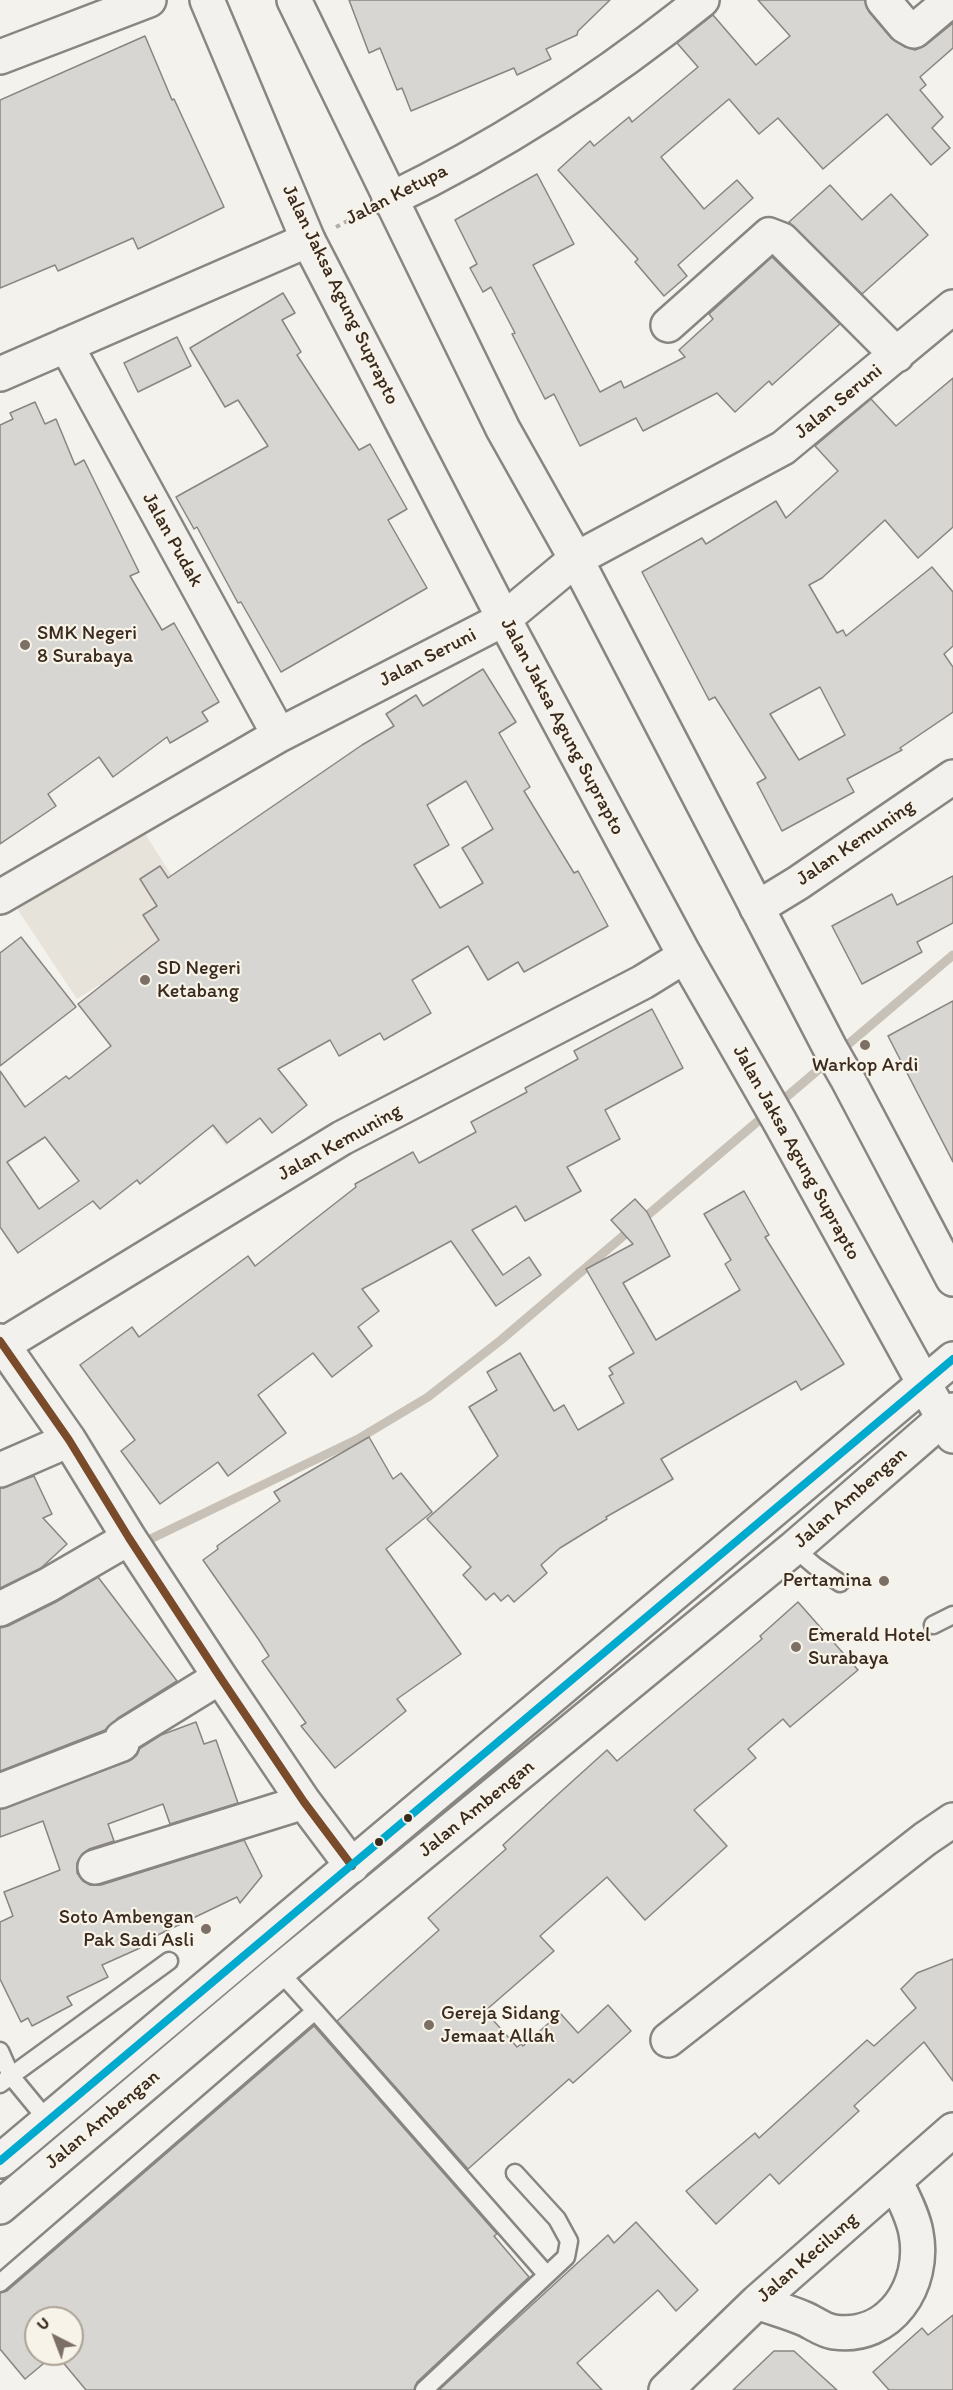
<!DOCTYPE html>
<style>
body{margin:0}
#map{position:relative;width:953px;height:2390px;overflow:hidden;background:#f4f2ec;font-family:Itim,sans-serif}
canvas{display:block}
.north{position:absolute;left:24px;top:2306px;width:60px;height:60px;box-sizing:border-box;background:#f7f3e8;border:2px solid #aca397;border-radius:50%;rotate:318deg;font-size:16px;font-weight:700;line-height:24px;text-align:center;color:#3b2a1e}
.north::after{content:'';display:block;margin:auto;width:21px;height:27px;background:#7c7066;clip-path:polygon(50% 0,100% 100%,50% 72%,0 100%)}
</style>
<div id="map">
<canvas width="953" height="2390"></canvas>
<div class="north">U</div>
</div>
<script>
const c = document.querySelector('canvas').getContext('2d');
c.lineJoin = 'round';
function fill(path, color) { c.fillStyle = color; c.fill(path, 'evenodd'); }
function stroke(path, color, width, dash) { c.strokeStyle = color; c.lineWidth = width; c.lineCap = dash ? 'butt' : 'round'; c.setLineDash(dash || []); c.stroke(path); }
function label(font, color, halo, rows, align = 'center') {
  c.font = font + ' Itim,sans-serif'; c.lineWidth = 4.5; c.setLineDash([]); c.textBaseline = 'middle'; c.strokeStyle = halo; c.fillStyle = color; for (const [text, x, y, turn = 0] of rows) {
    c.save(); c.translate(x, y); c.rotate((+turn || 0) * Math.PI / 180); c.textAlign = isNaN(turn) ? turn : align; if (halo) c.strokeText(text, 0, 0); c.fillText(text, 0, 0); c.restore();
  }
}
fill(new Path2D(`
 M137,821L234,974L180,1008L260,1119L226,1146L120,1007L99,985L77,999L12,901Z`), '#e7e2da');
fill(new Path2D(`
 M113,847L150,904L135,914L145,931L74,977L26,904Z`), '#e6e3da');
stroke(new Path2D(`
 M138,1545L358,1439L428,1397L501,1340L953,955`), '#c7c1b7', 9);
const building = new Path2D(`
 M349,0H610L578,31L577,35L546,49L551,59L517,75L514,68L411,111L402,88L397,90L380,48L369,53Z
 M758,0H865L869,12L891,38L905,47L915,50L926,45L953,23V48L920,77L926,85L920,90L943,117L932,128L950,148L931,165L887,114L823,169L778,118L759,134L729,99L661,157L704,209L737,180L753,198L678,265L687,276L664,296L635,262L638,259L558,170L590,141L594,146L629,117L632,122L698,67L677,43L713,15L756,65L790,36Z
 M145,36L172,100L174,99L224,207L138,249L133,238L58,271L55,265L0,288V100Z
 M537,174L574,244L533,265L600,392L621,381L624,388L685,357L679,350L713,319L709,314L772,257L840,324L772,385L769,381L735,412L717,393L643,431L636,418L580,446L554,394L545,399L512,334L515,333L491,287L483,292L470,268L477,264L455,220Z
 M830,185L862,220L891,194L928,235L862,294L789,222Z
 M283,293L295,313L282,320L301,352L297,355L359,450L370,444L407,509L388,520L427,588L281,672L241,602L238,603L197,527L194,529L176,497L268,446L238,400L225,407L190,348Z
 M177,337L191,366L138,392L124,363Z
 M953,378V527L918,558L885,520L822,578L809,585L837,633L843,630L846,636L932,567L953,592V646L944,654L953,667V712L900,748L902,750L847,779L854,792L782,831L757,783L766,778L715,697L709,700L642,572L702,538L706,544L776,501L786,518L838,471L815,446L871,399L896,426ZM820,687L845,735L799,760L770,714Z
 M35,402L45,424L56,419L75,465L84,460L139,572L130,576L162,630L174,623L219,702L202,712L208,721L170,743L167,737L113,777L99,757L48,794L56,806L0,844V425L13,419L10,413Z
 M483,669L516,722L499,733L530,787L524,791L574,873L578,871L608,926L524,972L518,962L488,980L468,946L412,980L431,1013L384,1040L380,1033L339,1056L330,1040L278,1069L307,1105L272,1133L260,1118L227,1143L213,1125L140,1184L137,1180L100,1209L93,1201L18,1253L0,1227V1071L25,1107L66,1076L69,1079L111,1046L78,1004L159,940L143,915L157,906L140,879L160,866L168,878L362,745L394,726L386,714L416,695L423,706ZM466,781L493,829L462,848L483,883L440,908L414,865L449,845L427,805ZM45,1137L79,1181L39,1209L7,1162Z
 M953,876V923L917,942L922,952L862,984L832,926L892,894L897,905Z
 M21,937L76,1007L0,1066V953Z
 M953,1001V1162L888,1036Z
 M652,1009L683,1068L605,1110L620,1139L567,1167L581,1191L525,1221L516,1206L472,1230L503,1275L529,1257L541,1275L496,1306L451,1241L362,1289L379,1311L358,1327L372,1346L332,1377L313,1353L258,1395L286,1433L228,1476L218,1462L160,1504L121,1451L135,1440L80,1365L132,1327L139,1337L248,1256L255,1266L356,1187L355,1184L413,1152L419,1163L476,1132L471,1122L527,1092L525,1088L578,1059L574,1051Z
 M744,1191L769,1235L765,1237L844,1364L801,1390L796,1381L661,1459L673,1479L606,1517L607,1519L560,1548L541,1565L547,1573L514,1602L508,1595L501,1601L494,1593L486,1600L463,1575L471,1567L427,1519L498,1456L469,1407L497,1390L487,1372L520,1353L554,1411L564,1405L578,1430L624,1403L609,1376L613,1374L609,1368L634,1353L586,1269L633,1244L611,1220L635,1199L647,1212L670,1256L623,1283L656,1340L740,1290L725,1264L731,1260L704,1214Z
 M369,1437L393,1479L401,1473L432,1512L386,1549L461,1654L397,1699L406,1711L335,1768L301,1726L306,1723L262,1661L269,1656L259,1640L203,1560L218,1549L217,1546L280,1501L274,1492Z
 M34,1476L52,1514L43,1518L67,1544L41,1568L0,1588V1488Z
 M98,1577L177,1681L118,1718L105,1730L0,1771V1628L8,1626L56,1602Z
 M798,1602L858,1670L790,1727L783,1719L748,1749L756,1758L694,1810L727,1846L645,1920L607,1877L540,1936L554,1951L485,2011L517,2047L521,2044L523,2046L560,2013L578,2033L608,2005L631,2031L573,2083L569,2079L468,2169L337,2021L439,1930L428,1918L506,1849L503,1845L555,1797L607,1750L617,1761L762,1639L760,1636Z
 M196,1722L204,1744L216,1740L238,1803L170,1824L163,1804L108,1824L114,1841L89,1849L82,1854L77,1863V1873L83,1881L90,1885H101L244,1840L262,1876L240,1903L237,1897L139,1944L140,1948L102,1965L108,1977L67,1997L72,2005L32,2026L28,2018L21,2022L0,1979V1922L13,1916L4,1892L60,1870L43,1821L0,1837V1809L129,1761L137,1755L139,1749L161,1735Z
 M953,1959V2081L924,2042L854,2106L859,2111L779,2184L770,2174L716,2224L686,2191L755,2133L759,2138L867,2040L874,2046L916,2008L901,1989L917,1973Z
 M314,2026L497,2234L494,2236L529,2277L417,2382L414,2390H86L56,2354H72V2318H36V2354H55L25,2379L0,2349V2293L7,2291Z
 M636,2222L698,2290L676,2311L658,2290L577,2363L602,2390H439L608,2235L614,2243Z
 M953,2315V2390H889L873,2372L922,2328L928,2335Z
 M774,2351H794L837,2390H733Z`);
fill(building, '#d8d6d2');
stroke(building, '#898580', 1.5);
const lane = new Path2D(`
 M794,1548L815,1566L840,1583
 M933,1625L953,1615
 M315,2011L546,2274
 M0,2051L11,2076L48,2121
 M0,2084L169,1961
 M0,2283L315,2011L279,1971
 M424,2390L566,2257L569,2241L557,2219L515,2173`);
const street = new Path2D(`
 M883,0L905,26L914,31L951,0
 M0,57L149,0
 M389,200C499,147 607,77 702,0
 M668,325L769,235L782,240L897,355
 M66,345L279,735
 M0,374L308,240
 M0,897L279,735L504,619L576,559L783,448L953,307
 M757,908L798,883L953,777
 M0,1341L69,1440L129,1538L220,1677L304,1802L352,1866
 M3,1345L342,1138L643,982L685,956
 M0,1470L69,1440
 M0,1609L48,1585L129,1538
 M0,1791L122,1744V1738L129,1733L220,1677
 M95,1867L304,1802
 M668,2040L925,1839L953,1820
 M757,2302C773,2308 789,2312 805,2319C814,2323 824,2331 834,2332C890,2340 926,2285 916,2233C913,2215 903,2198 896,2182
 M666,2390L757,2302L953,2130`);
const secondary = new Path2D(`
 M207,0L308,240L504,619L685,956L780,1122L953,1436
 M294,0L503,429L576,559L831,1050L847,1078L953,1279
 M0,2161L953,1359
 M0,2207L279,1971L794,1548L953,1410`);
stroke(lane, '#898580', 21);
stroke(street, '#898580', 38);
stroke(secondary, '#898580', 38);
stroke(new Path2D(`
 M336,227L361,214`), '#b1aeaa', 4, [4.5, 4.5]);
stroke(lane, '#f2f1ed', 16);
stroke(street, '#f2f1ed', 33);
stroke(secondary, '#f2f1ed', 33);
stroke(new Path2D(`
 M0,1341L69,1440L129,1538L220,1677L304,1802L352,1866`), '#7a4b2a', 8);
stroke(new Path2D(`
 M0,2161L953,1359`), '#00a9ce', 8);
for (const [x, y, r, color] of [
 [25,645,6,"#7c7066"],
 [145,980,6,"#7c7066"],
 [865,1045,6,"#7c7066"],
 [884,1581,6,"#7c7066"],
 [796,1647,6,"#7c7066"],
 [408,1818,5,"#3b2a1e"],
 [379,1842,5,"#3b2a1e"],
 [206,1929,6,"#7c7066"],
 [429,2025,6,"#7c7066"]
]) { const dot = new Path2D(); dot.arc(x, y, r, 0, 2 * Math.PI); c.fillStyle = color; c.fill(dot); stroke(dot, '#f7f3e8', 2); }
label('20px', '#3b2a1e', '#f7f3e8', [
 ["Jalan Ketupa",397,195,-27],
 ["Jalan Jaksa Agung Suprapto",340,295,64],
 ["Jalan Seruni",839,402,-39],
 ["Jalan Pudak",172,540,61],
 ["Jalan Seruni",428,658,-27],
 ["Jalan Jaksa Agung Suprapto",562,727,62],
 ["Jalan Kemuning",856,843,-34],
 ["Jalan Kemuning",340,1143,-29],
 ["Jalan Jaksa Agung Suprapto",796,1153,61],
 ["Jalan Ambengan",851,1498,-41],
 ["Jalan Ambengan",477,1809,-39],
 ["Jalan Ambengan",103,2120,-40],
 ["Jalan Kecilung",808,2258,-41]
]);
label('20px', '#3b2a1e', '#f7f3e8', [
 ["SMK Negeri",37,634],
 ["8 Surabaya",37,657],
 ["SD Negeri",157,969],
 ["Ketabang",157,992],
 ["Warkop Ardi",865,1066,"center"],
 ["Pertamina",872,1581,"right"],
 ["Emerald Hotel",808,1636],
 ["Surabaya",808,1659],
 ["Soto Ambengan",194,1918,"right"],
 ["Pak Sadi Asli",194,1941,"right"],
 ["Gereja Sidang",441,2014],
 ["Jemaat Allah",441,2037]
], 'left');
</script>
